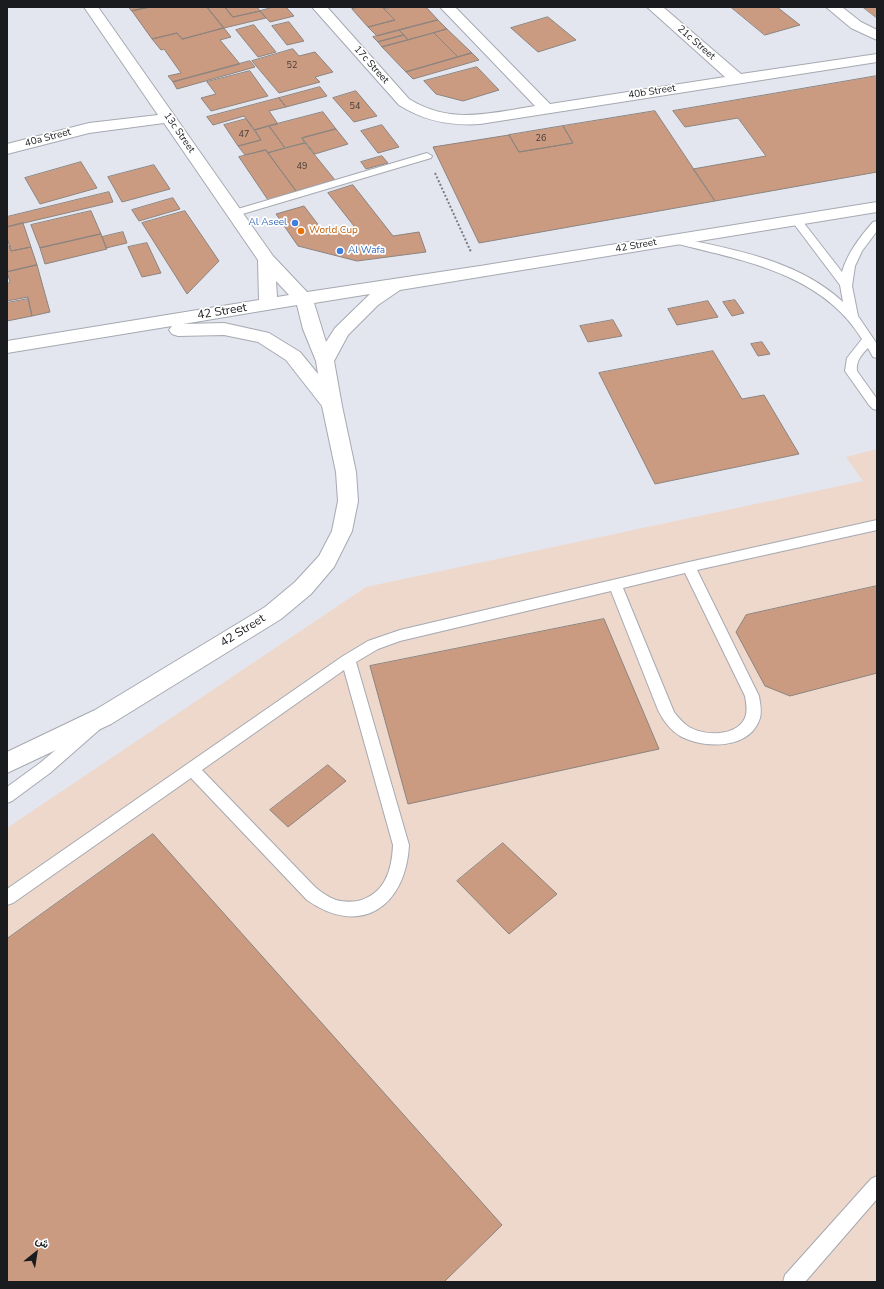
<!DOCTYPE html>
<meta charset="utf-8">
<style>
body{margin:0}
#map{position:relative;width:884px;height:1289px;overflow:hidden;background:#e3e6ef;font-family:"Nunito Sans",Vazirmatn,sans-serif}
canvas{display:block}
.frame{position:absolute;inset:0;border:8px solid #1a1b1e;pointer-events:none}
.north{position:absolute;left:16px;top:1233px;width:40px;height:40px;-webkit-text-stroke:3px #fff;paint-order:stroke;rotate:30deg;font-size:11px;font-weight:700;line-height:16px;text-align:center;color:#1a1b1e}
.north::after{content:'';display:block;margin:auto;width:14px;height:18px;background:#1a1b1e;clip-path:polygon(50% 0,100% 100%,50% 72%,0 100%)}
</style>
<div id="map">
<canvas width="884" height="1289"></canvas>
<div class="frame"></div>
<div class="north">ش</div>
</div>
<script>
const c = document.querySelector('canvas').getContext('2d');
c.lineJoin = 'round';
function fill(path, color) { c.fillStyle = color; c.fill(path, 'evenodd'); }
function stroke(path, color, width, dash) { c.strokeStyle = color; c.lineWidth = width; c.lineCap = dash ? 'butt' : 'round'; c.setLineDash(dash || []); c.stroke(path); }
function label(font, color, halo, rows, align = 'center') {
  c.font = font + ' "Nunito Sans",sans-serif'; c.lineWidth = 3.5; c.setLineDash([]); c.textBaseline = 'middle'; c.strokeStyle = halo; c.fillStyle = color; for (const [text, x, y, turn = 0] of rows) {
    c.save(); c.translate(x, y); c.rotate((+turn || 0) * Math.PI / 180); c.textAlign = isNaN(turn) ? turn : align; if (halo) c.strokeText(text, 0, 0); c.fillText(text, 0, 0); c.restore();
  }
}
fill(new Path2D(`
 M877,449V1282H7V828L366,587L863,481L846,457Z`), '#eed8cb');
const building = new Path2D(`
 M129,7H150L132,11Z
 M150,7H207L224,28L182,39L177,33L152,39L132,11Z
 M207,7H225L233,17L260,11L266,18L224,28Z
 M225,7H257L260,11L233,17Z
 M274,7H286L294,16L270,22L260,11Z
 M360,7H382L395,20L368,27L352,9Z
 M393,7H426L438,20L377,36L368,27L395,20L384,9Z
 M731,7H777L800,25L765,35Z
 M863,7H877V16L876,17Z
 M548,17L576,40L538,52L511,28Z
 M438,20L447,29L408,40L399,30Z
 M289,22L304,41L287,45L272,26Z
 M254,25L276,52L258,57L236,30Z
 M224,28L231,37L220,40L240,64L173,82L168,76L181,73L164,49L161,50L152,39L177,33L182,39Z
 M447,29L472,53L458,57L434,33Z
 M399,30L404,35L378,42L373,37Z
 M434,33L458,57L406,72L382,47Z
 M404,35L408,40L382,47L378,42Z
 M293,49L299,56L315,52L333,72L315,77L320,82L279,93L252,61Z
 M472,53L479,60L413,79L406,72Z
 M250,61L255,67L177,89L173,82Z
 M477,67L499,90L463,101L436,94L424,81Z
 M250,71L268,96L211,111L201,98L216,94L207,82Z
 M877,76V172L715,201L693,169L766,156L738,118L685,127L673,111Z
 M320,87L327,96L286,107L279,98Z
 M356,91L377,116L354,122L333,98Z
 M279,98L286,107L269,111L278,124L269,126L255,130L244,116L213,125L207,117Z
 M655,111L715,201L479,243L433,147L509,135L519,152L573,143L563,126Z
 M323,112L336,129L302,138L305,143L285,148L269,126Z
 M246,119L261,140L238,146L224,125Z
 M382,125L399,147L378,153L361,131Z
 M269,126L285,148L268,153L266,150L245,155L238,146L261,140L255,130Z
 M563,126L573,143L519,152L509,135Z
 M336,129L348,144L315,154L302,138Z
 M305,143L335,180L296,191L268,153Z
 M266,150L268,153L296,191L268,200L239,157Z
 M382,156L388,163L366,169L361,162Z
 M81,162L97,188L40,204L25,178Z
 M154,165L170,189L122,202L108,177Z
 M353,185L393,236L419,232L426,252L357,261L298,246L276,214L304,206L326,235L354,226L328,193Z
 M109,192L113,202L7,227V217Z
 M173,198L180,209L139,221L132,210Z
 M91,211L101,234L40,248L31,225Z
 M185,211L219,261L187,294L142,223Z
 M23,223L31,247L11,251L7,238V227Z
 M123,232L127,243L106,248L102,237Z
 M101,234L107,249L45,264L40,248Z
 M147,243L161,273L142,277L128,247Z
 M10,246L11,251L31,247L37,265L7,272V247Z
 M37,265L50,312L32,316L28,297L7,301V284L10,282L7,272Z
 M28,299L32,316L7,321V303Z
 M735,300L744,313L732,316L723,302Z
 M708,301L718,317L677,325L668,309Z
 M613,320L622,336L588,342L580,326Z
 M762,342L770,354L758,356L751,344Z
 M713,351L742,399L764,395L799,454L655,484L599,373Z
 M877,586V673L790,696L765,686L736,632L746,615Z
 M604,619L659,749L408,804L370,666Z
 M328,765L346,781L288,827L270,810Z
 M153,834L502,1225L444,1282H7V939Z
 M503,843L557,894L509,934L457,881Z`);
fill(building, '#ca9b81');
stroke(building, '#8c847f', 1);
const service = new Path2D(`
 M427,153L432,156L431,158L239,215L235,216L230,213L231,211Z
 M796,217L800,218L842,272C848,252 860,237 873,222L877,221V231L862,251L855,266L852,286L858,316L877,344V358L873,357L868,348C861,355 856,361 857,371L877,399V410L873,409L869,405L845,371L847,358L862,339C821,272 740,260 670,242L669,240L674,237C732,249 798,260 843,302L840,285L791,220Z
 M877,520V530L697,570L759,696C760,703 762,711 760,718C750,750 704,749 680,736C670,730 663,720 658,710L611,591L400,641L378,649L356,662L409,845C406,906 361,938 307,900L191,778L13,903L7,905V889L343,656L368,641L400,630L689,562ZM685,573L745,696C746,702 748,711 745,718C736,737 705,736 689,727C683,723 678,717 674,712L623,588ZM344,670L393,845C392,870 385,894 358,901C350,902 343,902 336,900C328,897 321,892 315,887L202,770Z
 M94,720L99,722L101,726L99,730L50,773L12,801L7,803V787L40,763L89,722Z
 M877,1176V1199L805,1282H783L785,1275L871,1179Z`);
const minor = new Path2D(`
 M84,7H98L273,256L307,292L480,266L877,202V212L400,290L378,305L348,335L334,361L342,406L356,472L358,501L352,531L334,567L311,594L281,619L111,724L7,773V752L95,710L265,607L295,582L319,556L332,531L338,501L336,472L322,406L286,360L258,342L224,335L178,336L172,334L169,330L172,326L7,353V341L259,300L258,260L164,123L89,133L7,154V144L89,123L158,115ZM276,281L289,295L277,297ZM370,294L335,328L326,342L314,303ZM297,305L303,329L316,361L318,374L300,352L269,333L224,323L183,324Z
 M312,7H327L409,99C451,125 490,113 535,106L440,7H455L550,104L725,77L647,7H663L741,74L877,54V62L480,124C450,126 424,121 399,105Z
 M826,7H842L861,22L877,30V40L851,28Z`);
stroke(service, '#a6a9b1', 2);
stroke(minor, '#a6a9b1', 2);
stroke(new Path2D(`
 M435,173L471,252`), '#797b81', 2, [2, 2]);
fill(service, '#fff');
fill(minor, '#fff');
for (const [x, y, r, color] of [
 [295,223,4,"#3f7fe0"],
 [301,231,4,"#e8710a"],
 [340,251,4,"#3f7fe0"]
]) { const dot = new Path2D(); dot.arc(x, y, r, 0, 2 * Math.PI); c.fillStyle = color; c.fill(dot); stroke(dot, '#fff', 1.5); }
label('9px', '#463b37', null, [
 ["52",292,66],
 ["54",355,107],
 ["47",244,135],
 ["26",541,139],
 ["49",302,167]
]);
label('10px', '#1a1b1e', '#fff', [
 ["21c Street",696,43,41],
 ["17c Street",371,65,48],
 ["40b Street",652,92,-9],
 ["13c Street",179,133,55],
 ["40a Street",48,138,-15],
 ["42 Street",636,246,-10]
]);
label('10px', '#366cbe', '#fff', [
 ["Al Aseel",287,223],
 ["Al Wafa",348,251,"left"]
], 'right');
label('10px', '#c56008', '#fff', [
 ["World Cup",309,231]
], 'left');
label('12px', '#1a1b1e', '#fff', [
 ["42 Street",222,312,-9],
 ["42 Street",243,631,-32]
]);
</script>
